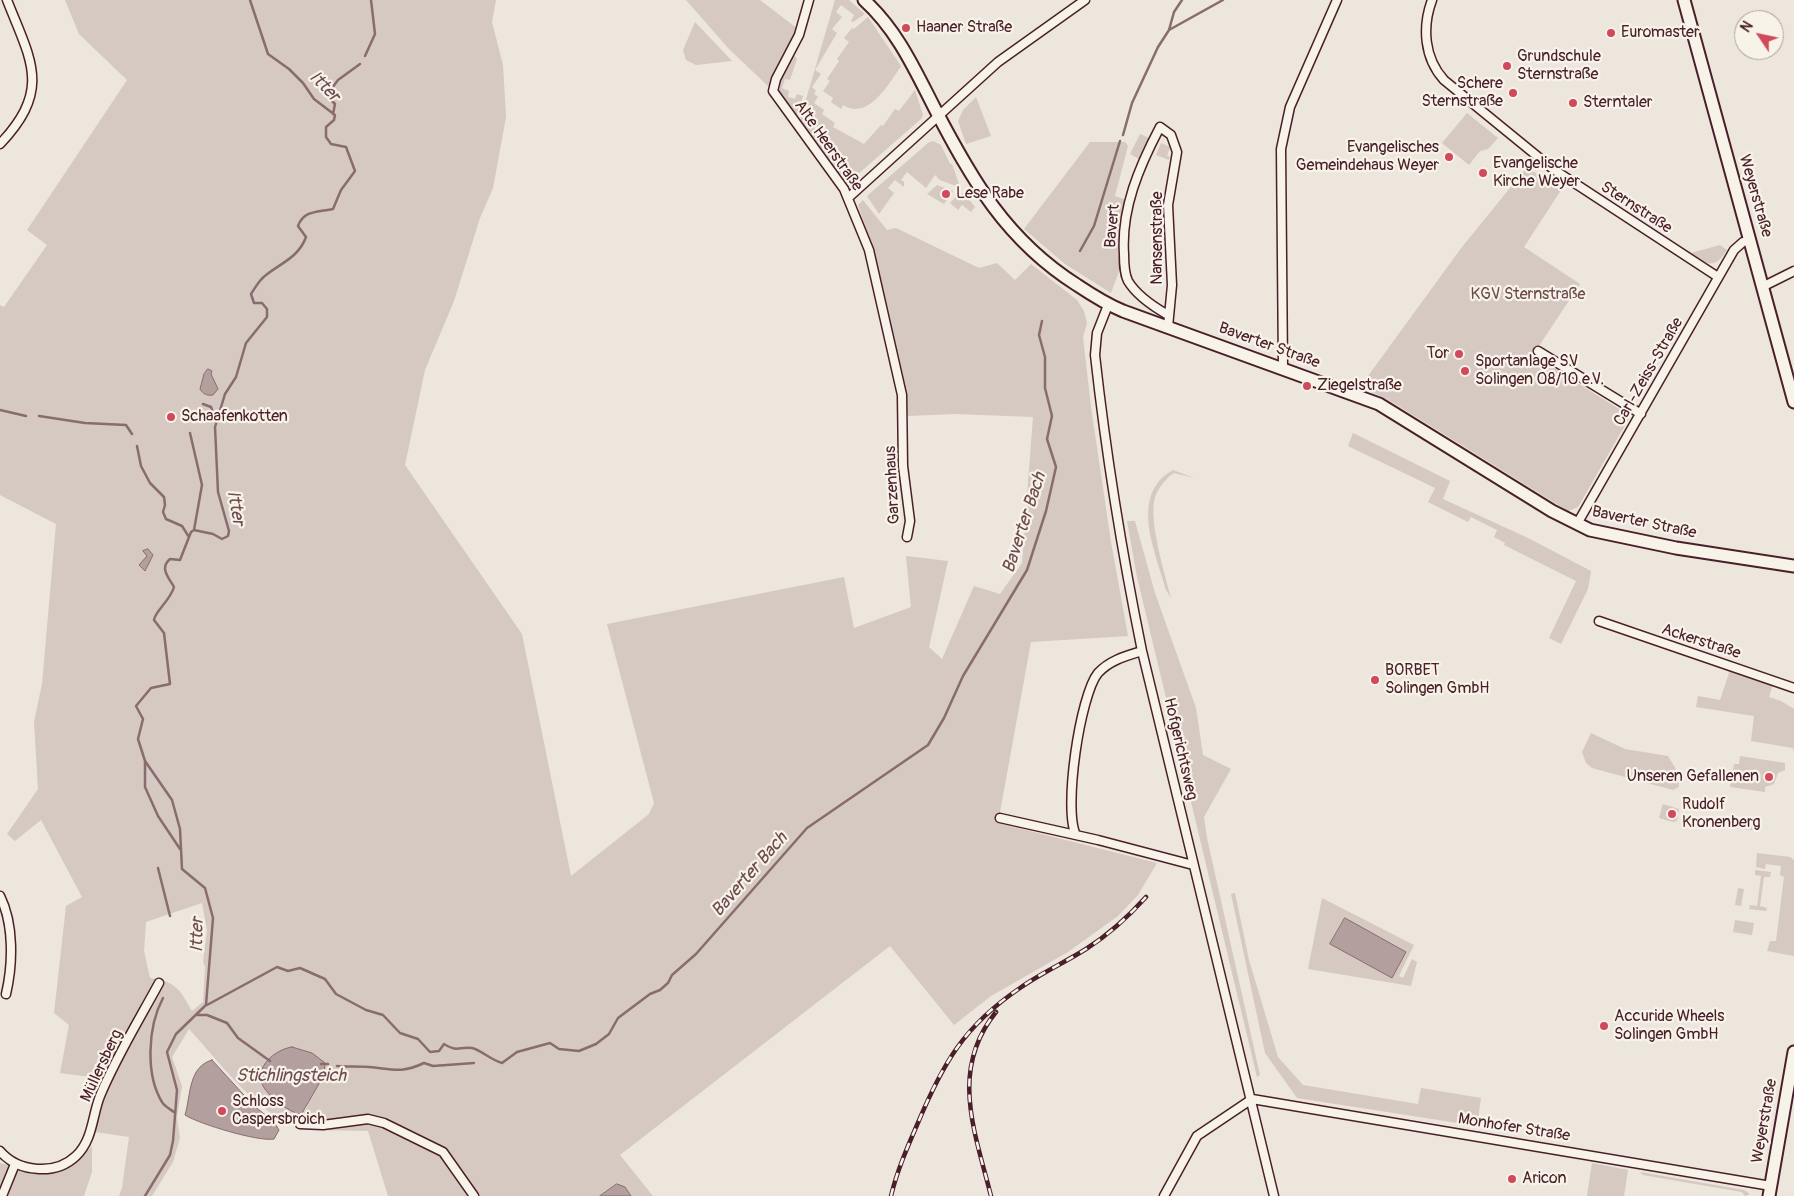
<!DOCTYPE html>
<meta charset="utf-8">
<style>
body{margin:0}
#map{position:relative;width:1794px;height:1196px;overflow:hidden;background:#ece6dd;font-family:Pangolin,sans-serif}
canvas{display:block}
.north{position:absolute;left:1734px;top:10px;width:50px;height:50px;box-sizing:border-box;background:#f7f3e8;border:1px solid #b29e9c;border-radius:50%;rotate:304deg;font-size:14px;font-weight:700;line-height:20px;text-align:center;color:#4a1f2b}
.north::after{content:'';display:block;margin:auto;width:18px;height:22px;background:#d1495b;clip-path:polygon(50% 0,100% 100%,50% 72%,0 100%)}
</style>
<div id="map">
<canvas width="1794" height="1196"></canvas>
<div class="north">N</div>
</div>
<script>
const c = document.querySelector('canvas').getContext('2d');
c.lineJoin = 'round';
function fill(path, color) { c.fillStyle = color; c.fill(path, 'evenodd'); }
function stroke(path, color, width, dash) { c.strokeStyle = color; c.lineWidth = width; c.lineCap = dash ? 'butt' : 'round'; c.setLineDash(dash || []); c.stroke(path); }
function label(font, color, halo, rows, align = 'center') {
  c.font = font + ' Pangolin,sans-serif'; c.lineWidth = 4.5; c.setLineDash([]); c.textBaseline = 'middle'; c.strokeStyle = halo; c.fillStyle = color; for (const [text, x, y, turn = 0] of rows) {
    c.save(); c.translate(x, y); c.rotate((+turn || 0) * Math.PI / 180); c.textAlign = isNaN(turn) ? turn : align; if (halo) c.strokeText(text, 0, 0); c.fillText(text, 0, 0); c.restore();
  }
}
fill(new Path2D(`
 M65,0H496L492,22L503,65L506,117L493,188L480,218L454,301L425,370L405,465L522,634L571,876L649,814L654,803L607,624L844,577L854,628L911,607L906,556L948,561L929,647L942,659L974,586L1000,594L1022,563L1033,417L955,414L908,416C897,344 882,274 858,205L863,200L887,230L896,228L979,268L997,263L1015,280L1031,264L1077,300L1084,311L1087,323L1083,337L1091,407L1111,542L1128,636L1031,642L998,823L1157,863L1138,895L1118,916L1068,952L991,996L954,1025L890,946L620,1155L653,1196H388L368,1131L309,1130C262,1122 220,1062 189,1029L172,1057L182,1086L177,1117L180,1138L173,1162L152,1196H119L122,1188L129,1137L95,1132L102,1103L113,1080L60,1073L69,1025L54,1013L66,906L82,897L41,820L15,841L7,834L38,789L34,722L42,684L56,524L0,495V305L4,307L47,245L27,230L127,80L79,34ZM202,903L207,930L203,962L205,967L203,1002L192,1011C180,990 176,981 150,978L144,951L146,922ZM267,1062L318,1082L305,1111L262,1074Z
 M686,0H760L798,29L769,87L729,49Z
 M835,0H849L865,14L853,22L851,21L854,15L841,5L836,12L842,17L832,29L837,33L815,70L821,74L812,87L816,91L814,94L818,97L814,103L824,110L822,114L835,123L833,127L864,144L881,125L883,126L895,109L899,111L915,90L923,115L921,119L850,181L843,179L800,120Z
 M868,17L901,66C889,84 868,121 843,105L841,109L831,102L833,98L823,91L830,81L827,79L839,61L837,59L849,42L844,38L852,28L854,29Z
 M695,22L732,61L696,65L686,60L683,50Z
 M793,54L797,59L790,80L785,79L782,88L789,91L788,97L795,99L797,94L803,96L797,116C771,90 776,84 793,54Z
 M976,97L991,136L966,144L958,121L963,110Z
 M1467,113L1498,138L1488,149L1480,151L1469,165L1442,143Z
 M1140,134L1149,138L1139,159L1130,154Z
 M933,141L941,145L950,164H952L959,184L956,186L940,180L935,175L926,188L907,172L901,180L904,182V187L895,180L888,188L894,193L879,214L867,196L928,143Z
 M1090,142H1125L1128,146L1115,196L1126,200L1121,266L1111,293L1065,264L1024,229Z
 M1161,143L1170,147L1167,156L1170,157L1169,160L1156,155Z
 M1527,167L1555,187H1563L1524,247L1580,284L1533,355L1627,414L1628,420L1578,507L1568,511L1387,399L1360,387L1462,247Z
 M937,185L953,191L944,204L927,194Z
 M964,193L975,207L971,212L962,205L958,210L950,203L958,194Z
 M1720,245L1727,250C1714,270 1708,265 1691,253Z
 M1353,433L1450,481L1443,499L1528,538L1591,571L1588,589L1561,644L1549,638L1576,581L1504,545L1505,543L1494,537L1497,530L1471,517L1468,522L1428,502L1435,488L1348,446Z
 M1173,470L1194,478L1174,473L1171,475C1164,481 1158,489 1155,497C1148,519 1165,575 1171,598L1166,590C1156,553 1128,495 1173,470Z
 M1127,521H1135L1155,593L1196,708L1203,755L1231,769L1204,817L1207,838L1260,1075L1257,1077L1137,577Z
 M1730,670L1773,685L1769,697L1781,701L1794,709V752L1793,748L1751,741L1754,716L1696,707L1698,696L1720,700Z
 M1591,733L1625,749L1668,756L1677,771L1679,787L1673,790L1592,768L1586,763L1582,752Z
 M1740,756L1785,763V770L1778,773L1774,784L1765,787V792L1730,787L1734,764H1739Z
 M1663,804L1679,809L1677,821L1673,822L1659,818Z
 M1708,818L1761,825L1760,831L1707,825Z
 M1757,853L1790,857L1794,860V956L1767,951L1770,941H1776L1784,877L1780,875L1781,866L1766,864L1765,869L1756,867Z
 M1755,870L1771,872L1770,877H1764L1760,906L1767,908L1766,911L1749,909L1750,905L1757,906L1761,876L1755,875Z
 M1738,888L1744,889L1741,906L1735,905Z
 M1235,893L1249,960L1278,1057L1303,1085L1418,1104L1421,1088L1481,1098L1477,1126L1297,1098L1265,1053L1231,894Z
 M1322,898L1414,945L1399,976L1403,978L1412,959L1417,962L1411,986L1308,969Z
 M1735,920L1754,923L1752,935L1733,932Z
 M92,1146V1172L84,1196H0V1163C45,1172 54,1185 92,1146Z
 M1592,1163L1628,1170L1624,1196H1587Z
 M1640,1172L1744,1190L1750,1194L1745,1196L1742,1192L1643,1175Z`), '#d5c9c2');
const water = new Path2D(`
 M208,369L212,371L211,374L218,389L213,395C207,396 203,394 200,389L204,374Z
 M148,549L153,555L145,571L139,565L147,556L143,551Z
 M1345,918L1406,952L1392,978L1330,944Z
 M292,1047L312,1053L325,1063L324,1075L301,1115C288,1111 270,1098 263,1086C253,1067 276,1049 292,1047Z
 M212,1060L253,1105L274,1122L279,1130L274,1139C259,1142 199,1124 185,1115C191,1095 188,1067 212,1060Z
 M617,1184L625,1187L631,1196H600Z`);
fill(water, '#b39f9d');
stroke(water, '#896c6f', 1);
stroke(new Path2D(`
 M1169,30L1174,12L1182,0
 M365,56L375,34L371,0
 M333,114L335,104L332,101V88L338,80L360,64
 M1123,135L1132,103L1158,47L1169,30L1223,0
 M1080,251L1094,226L1120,141
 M203,404L211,407L216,421
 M0,410L26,416
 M39,416L85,423L126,425L132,434
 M190,433L202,485L194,530
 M137,446L141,466L150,483L164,497L165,505L163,512L166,519L182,526L189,537
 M145,762V787L158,816L180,849
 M158,868L170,916
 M163,998C148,1026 145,1074 162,1102C164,1106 170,1109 174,1112
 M207,1005L277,967L288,971L300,968L325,979L336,994L366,1010L383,1015L400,1033L418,1039L430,1052L439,1051L444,1044C459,1053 458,1046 472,1048C481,1050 491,1060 502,1063L517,1052L550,1043L559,1049L579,1051L596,1044L609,1034L618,1018L650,994L660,990L668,983L672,975L696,954L807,828L928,745L944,718L963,676L1027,570L1046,511L1056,467L1047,439L1052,416L1045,388V357L1039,335L1042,321
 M196,1015H207L227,1023L238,1038L270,1061
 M321,1064H328
 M337,1066C347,1067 358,1066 369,1067C392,1069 401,1074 424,1063L433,1066L474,1063
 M145,1196L170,1155L173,1141L177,1090L167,1052L176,1034L206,1005L213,918L205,888L182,869L180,829L172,800L145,761L138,739L143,719L136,706L151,688L170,684L164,633L154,620C155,611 170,601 174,587C169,578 159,568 170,559L180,560L191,532L194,530L213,534L222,539L228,536L229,531L218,492L215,427L225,394L236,377L246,343L267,317V309L262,303H254L251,294C255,288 259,280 266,275C281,263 299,257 306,237L298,226C304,210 318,212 333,209L341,190L355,171L346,147L331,144L326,137V127L334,120L335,115L314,99L303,83L289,69L268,54L250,0`), '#896c6f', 2.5);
const minor = new Path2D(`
 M809,0L799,35L776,79L773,91L844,189L869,250L902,395L903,466L910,521L907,537
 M1432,0C1422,27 1424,58 1444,80L1553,169L1718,277
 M0,144C52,89 31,61 7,0
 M848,198L998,62L1085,0
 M1764,286L1794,271
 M1108,305L1097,333L1095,355C1106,454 1122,553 1142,651L1274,1196
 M1168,327L1172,285L1168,205L1177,152L1171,135L1160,127C1139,167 1121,209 1124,254C1124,263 1124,273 1128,281C1137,296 1154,307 1168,315
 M1538,351L1641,414
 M1283,368L1281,149L1290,107L1337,0
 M1577,524L1734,250L1743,242L1750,240
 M1599,621L1794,688
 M1000,818L1098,840L1193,865
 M1076,835C1063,810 1080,695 1098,673C1110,660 1126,656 1142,651
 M0,896C14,924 13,964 6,994
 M1252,1099L1771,1186
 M300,1124L323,1125L368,1119L384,1123L443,1152L474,1196
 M0,1151C18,1172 55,1176 76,1156C93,1140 92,1116 100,1096C116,1057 139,1020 159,983
 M2,1196L15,1164
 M1164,1196L1197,1136L1252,1099`);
const secondary = new Path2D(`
 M864,0C897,30 914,68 934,107C972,180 1006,240 1077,285C1092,295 1106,304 1123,311L1379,404L1552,511L1590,530L1676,548L1794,566
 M1684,0L1794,402
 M1769,1196L1794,1052`);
stroke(minor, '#4a1f2b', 11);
stroke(secondary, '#4a1f2b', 15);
stroke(minor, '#f7f3e8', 8);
stroke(secondary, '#f7f3e8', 11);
const rail = new Path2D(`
 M891,1196C897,1171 907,1148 917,1125C943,1063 964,1026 1020,988C1041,973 1064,963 1086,949C1108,935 1128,917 1146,897
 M991,1196C975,1132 949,1070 996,1012`);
stroke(rail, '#4a1f2b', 4.5);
stroke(rail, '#f7f3e8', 2.5, [8]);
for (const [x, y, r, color] of [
 [906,28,5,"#d1495b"],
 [1611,33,5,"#d1495b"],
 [1507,66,5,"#d1495b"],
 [1513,93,5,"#d1495b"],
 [1573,103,5,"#d1495b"],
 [1449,157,5,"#d1495b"],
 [1483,173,5,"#d1495b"],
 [946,194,5,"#d1495b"],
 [1459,354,5,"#d1495b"],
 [1465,371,5,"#d1495b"],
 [1307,386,5,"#d1495b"],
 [171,417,5,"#d1495b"],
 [1375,680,5,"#d1495b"],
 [1769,777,5,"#d1495b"],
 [1672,814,5,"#d1495b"],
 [1604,1026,5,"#d1495b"],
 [222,1111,5,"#d1495b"],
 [1512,1179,5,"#d1495b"]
]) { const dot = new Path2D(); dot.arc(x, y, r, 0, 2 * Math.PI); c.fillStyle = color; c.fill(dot); stroke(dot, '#f7f3e8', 2); }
label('16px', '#4a1f2b', '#f7f3e8', [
 ["Haaner Straße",916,28],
 ["Euromaster",1621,33],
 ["Grundschule",1517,57],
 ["Sternstraße",1517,75],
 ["Schere",1503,84,"right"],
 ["Sternstraße",1503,102,"right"],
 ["Sterntaler",1583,103],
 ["Evangelisches",1439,148,"right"],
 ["Gemeindehaus Weyer",1439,166,"right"],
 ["Evangelische",1493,164],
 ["Kirche Weyer",1493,182],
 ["Lese Rabe",956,194],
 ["Tor",1449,354,"right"],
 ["Sportanlage SV",1475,362],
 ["Solingen 08/10 e.V.",1475,380],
 ["Ziegelstraße",1317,386],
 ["Schaafenkotten",181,417],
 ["BORBET",1385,671],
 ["Solingen GmbH",1385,689],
 ["Unseren Gefallenen",1759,777,"right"],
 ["Rudolf",1682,805],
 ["Kronenberg",1682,823],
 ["Accuride Wheels",1614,1017],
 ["Solingen GmbH",1614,1035],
 ["Schloss",232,1102],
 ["Caspersbroich",232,1120],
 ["Aricon",1522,1179]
], 'left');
label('16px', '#4a1f2b', '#f7f3e8', [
 ["Alte Heerstraße",828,146,55],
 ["Weyerstraße",1755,196,74],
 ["Sternstraße",1636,208,33],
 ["Bavert",1113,226,-85],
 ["Nansenstraße",1158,238,-90],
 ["Baverter Straße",1269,346,20],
 ["Carl-Zeiss-Straße",1649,372,-60],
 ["Garzenhaus",893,485,-93],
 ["Baverter Straße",1644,523,12],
 ["Ackerstraße",1701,642,18],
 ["Hofgerichtsweg",1180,749,77],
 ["Müllersberg",102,1066,-65],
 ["Weyerstraße",1765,1121,-80],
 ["Monhofer Straße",1514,1128,9]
]);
label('16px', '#6d4a51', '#f7f3e8', [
 ["KGV Sternstraße",1528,295]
]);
label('italic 18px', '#6f4c53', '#f7f3e8', [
 ["Itter",324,87,45],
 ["Itter",235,508,80],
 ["Baverter Bach",1025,523,-72],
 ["Baverter Bach",750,875,-49],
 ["Itter",198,935,-89],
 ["Stichlingsteich",291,1076]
]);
</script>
